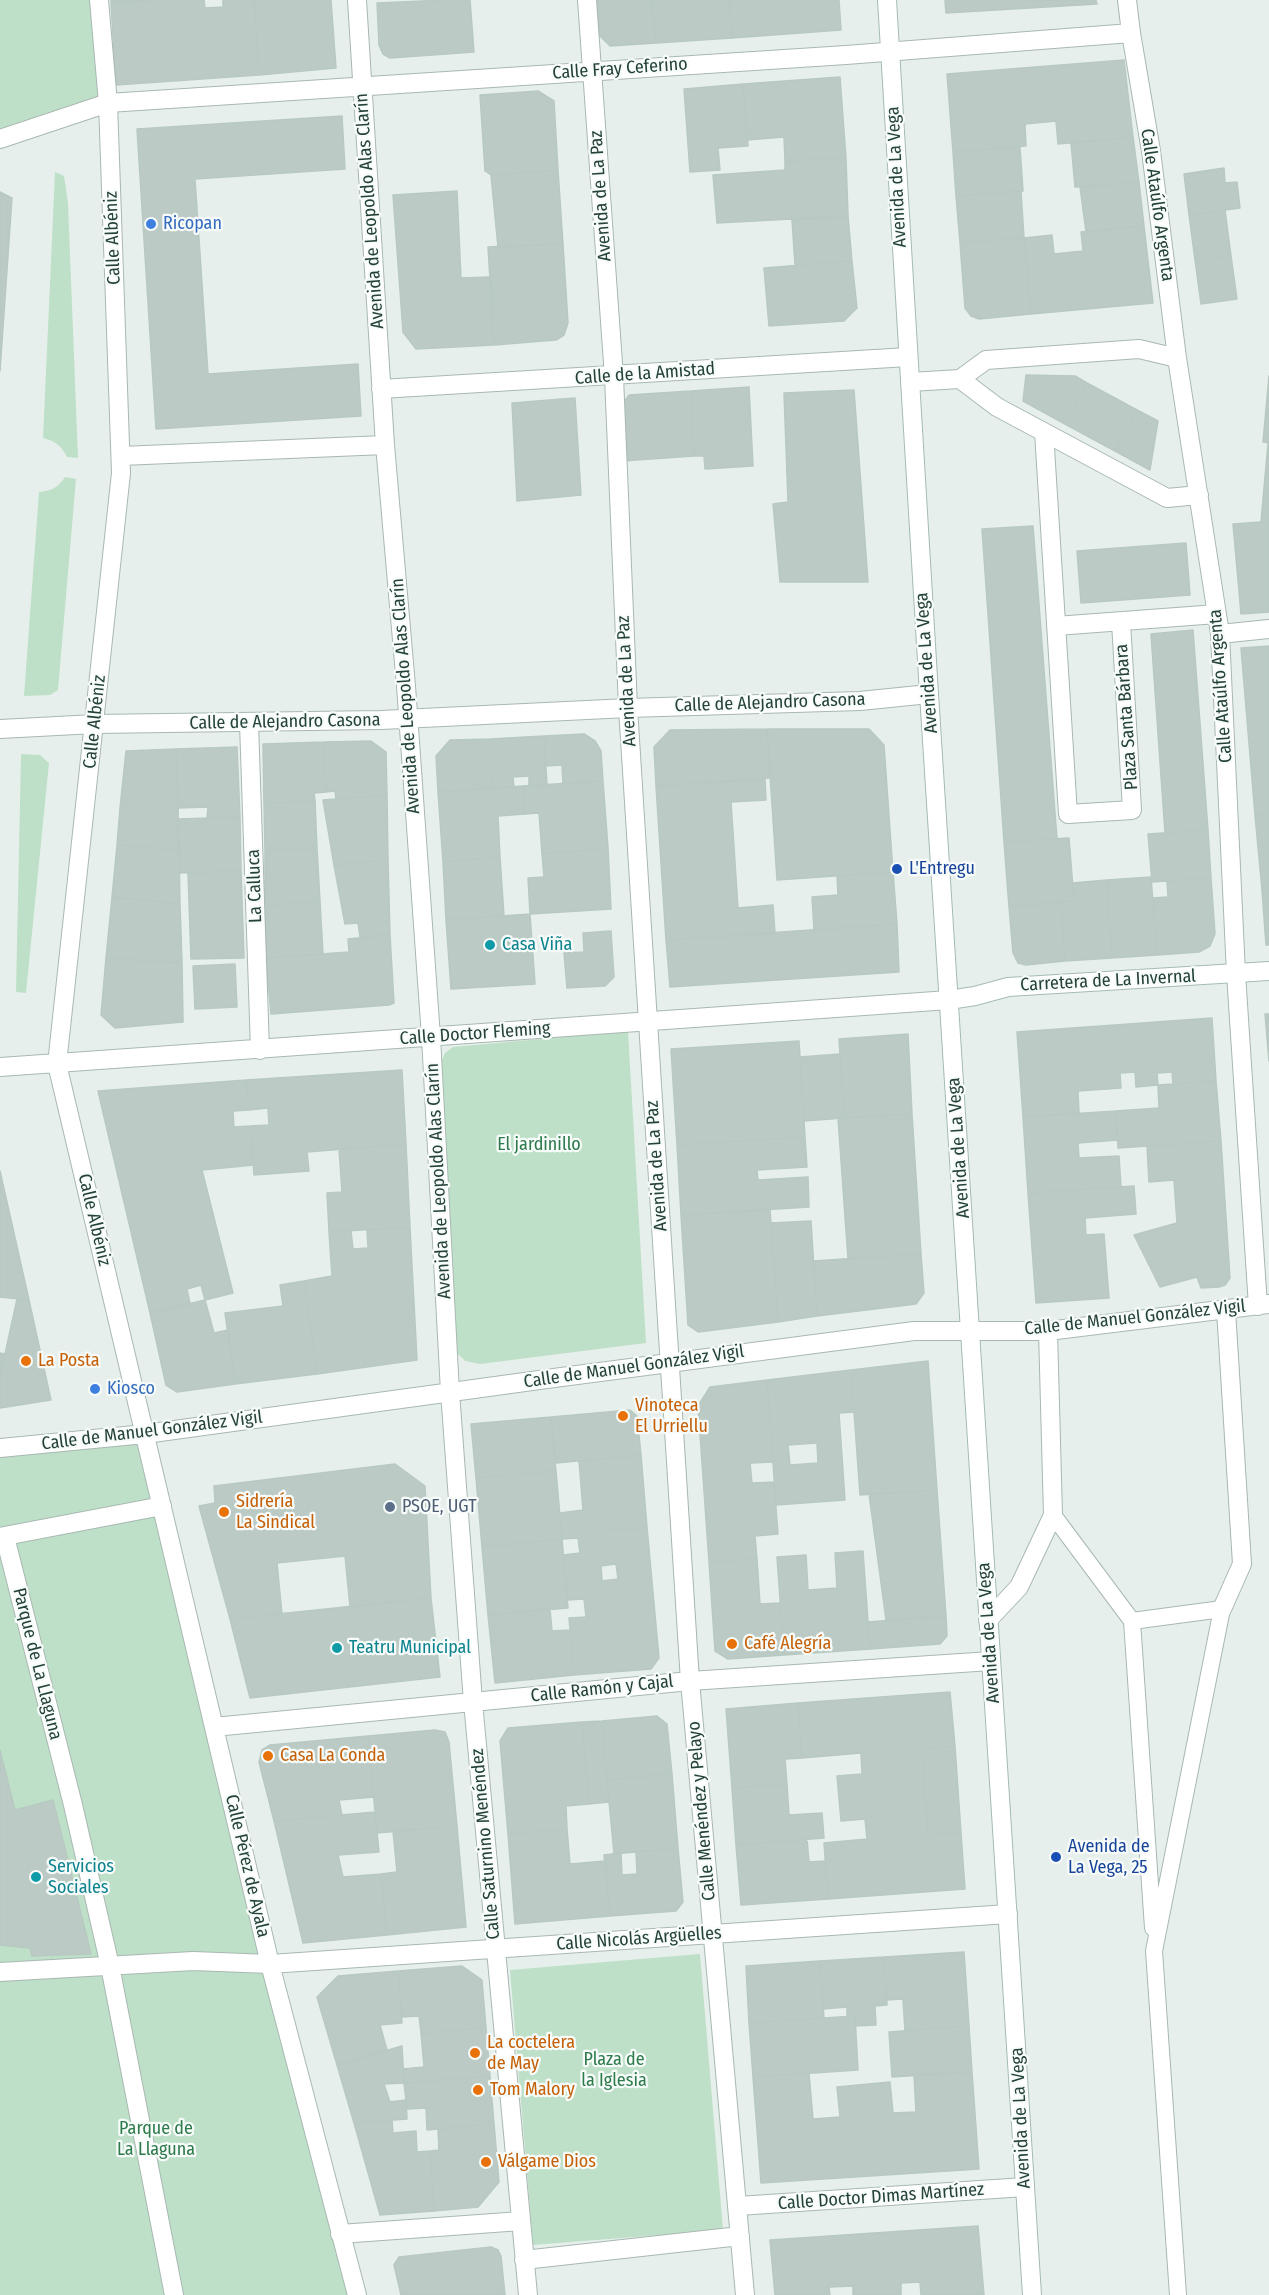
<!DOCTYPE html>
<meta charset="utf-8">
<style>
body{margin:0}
canvas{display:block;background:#e6efeb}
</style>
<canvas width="1269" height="2295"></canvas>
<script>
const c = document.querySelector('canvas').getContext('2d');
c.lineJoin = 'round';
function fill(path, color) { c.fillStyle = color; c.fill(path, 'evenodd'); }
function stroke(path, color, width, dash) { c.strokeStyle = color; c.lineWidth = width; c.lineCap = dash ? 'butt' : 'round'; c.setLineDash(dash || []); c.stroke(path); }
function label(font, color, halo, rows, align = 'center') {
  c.font = font + ' "Fira Sans Condensed",sans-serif'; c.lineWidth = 4.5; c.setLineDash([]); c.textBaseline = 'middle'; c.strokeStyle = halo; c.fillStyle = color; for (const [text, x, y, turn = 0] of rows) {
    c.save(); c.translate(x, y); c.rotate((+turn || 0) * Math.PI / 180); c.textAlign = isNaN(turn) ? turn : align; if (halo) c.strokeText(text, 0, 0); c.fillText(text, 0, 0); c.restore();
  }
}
fill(new Path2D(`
 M0,0H99L108,103L0,139Z
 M55,172L64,176L68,203L78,458L67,457C61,445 55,441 43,438Z
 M65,477L76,479L58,690L50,695L24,696L39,492C51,491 58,488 65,477Z
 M21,754L40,755L49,763L26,993L16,992Z
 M628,1031L646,1343L480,1364L465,1361L457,1353L439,1067L445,1053L453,1047Z
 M145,1434L357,2295H0V1448Z
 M700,1954L723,2230L533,2245L510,1970Z`), '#bfe0c8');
const building = new Path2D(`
 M111,0H159L111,3Z
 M159,0H204L205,8L223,7V0H254L259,75L116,85L111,3Z
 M254,0H331L336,68L259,75Z
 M446,0H470L474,52L390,58L383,54L379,45L377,3Z
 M595,0H652L656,43L610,46L598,34Z
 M652,0H729L732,38L656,43Z
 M729,0H839L841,30L732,38Z
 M945,0H1096L1097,4L946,13Z
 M1124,60L1133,137L1058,144L1056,121L1025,124L1026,146L953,152L947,74Z
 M840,77L846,158L785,161L784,137L747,140L743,84Z
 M743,84L748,146L718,148L720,170L690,172L684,89Z
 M538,91L554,101L558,170L491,175L485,171L480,95Z
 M342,116L345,169L195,179L208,374L358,364L361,416L156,429L137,129Z
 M1133,137L1139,182L1075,187L1071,143Z
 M1020,147L1023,191L956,196L953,152Z
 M846,158L848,216L717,223L713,175L785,170V161Z
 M1224,168L1225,183L1237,182L1240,208L1189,215L1184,174Z
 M558,170L563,244L498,247L491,175Z
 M1139,182L1144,226L1086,232L1080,187Z
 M457,191L461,278L491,277L494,345L416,349L403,332L393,195Z
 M1021,191L1024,238L960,243L956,196Z
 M0,192L12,198L0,371Z
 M1225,210L1231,256L1195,260L1189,215Z
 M848,216L852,261L795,265L792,220Z
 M1144,226L1153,303L1031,314L1024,238L1052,235L1054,254L1083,251L1081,232Z
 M1024,238L1031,314L979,319L971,316L965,308L960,243Z
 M563,244L568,323L564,335L556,340L494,345L488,247Z
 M1231,256L1237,299L1201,304L1195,260Z
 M852,261L857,308L844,321L769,326L764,268Z
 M1026,375L1075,376L1087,383L1065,424L1023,401Z
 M1269,376V443L1263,442Z
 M1087,383L1137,410L1115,451L1065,424Z
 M749,387L753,466L705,469L704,456H694L691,391Z
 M854,390L868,582H780L773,504L788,502L784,393Z
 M691,391L694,456L622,461L619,409L629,395Z
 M575,398L581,495L517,501L512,403Z
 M1137,410L1158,421L1150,470L1115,451Z
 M1268,443H1269V523L1261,522Z
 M1261,522L1269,523V612L1241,614L1233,524Z
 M1033,526L1057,839L1004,842L982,529Z
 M1186,543L1190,595L1081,603L1077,551Z
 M1193,630L1208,830L1165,833L1151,634Z
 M1269,646V813L1255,815L1241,648Z
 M767,729L771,778L656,786L654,747L670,730Z
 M767,729H869L884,745L893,872L777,880Z
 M584,734L595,741L601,751L603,781L563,784L562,765L545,766L544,736Z
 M544,736L547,785L529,786V776L513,777L514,787L491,788L490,739Z
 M490,739L491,788L438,792L436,756L450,740Z
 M371,741L386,752L387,795L336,799L335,791L326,792L324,742Z
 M324,742L326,792L314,793L315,800L264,804L263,744Z
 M237,747L240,817L207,818L208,807L178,808L176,749Z
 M176,749L178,808H120L126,751Z
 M765,779L766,800L731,802L738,908L773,905L775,933L666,940L656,786Z
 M603,781L608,848L542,854L539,813L525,814L523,786Z
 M523,786L525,814L498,816L500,857L443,862L438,792Z
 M387,795L388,860L334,865L323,800Z
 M315,800L317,848L265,850L264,804Z
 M120,808H178L179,850L117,845Z
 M1269,813V890H1262L1255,815Z
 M240,817L241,871L179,873L178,819Z
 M1208,830L1211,878L1152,882L1148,834Z
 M1069,838L1074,901L1009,907L1004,842Z
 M117,845L179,850L180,904L112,897Z
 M317,848L320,901L265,906V850Z
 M608,848L611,909L530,914L528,878L544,877L542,854Z
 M500,857L504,916L446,920L443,862Z
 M388,860L390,935L360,937L358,923L345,924L334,865Z
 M241,871L244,958L191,959L188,873Z
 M893,872L897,924L814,930L812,897L838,895L837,876Z
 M1151,877L1157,955L1112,958L1107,880Z
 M1211,878L1215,934L1210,946L1199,952L1157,955L1153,898L1168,897L1167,881Z
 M1107,880L1112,958L1065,961L1061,902L1074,901L1073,883Z
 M1262,890H1269V945H1266Z
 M112,897L180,904L182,963L106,958Z
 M320,901L323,954L266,958L265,906Z
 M1061,902L1065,961L1026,965L1018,963L1013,953L1009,907Z
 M530,914L535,984L451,989L446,920Z
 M897,924L899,972L670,987L666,940Z
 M611,931L614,977L605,986L567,988L564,953L584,952L583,933Z
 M390,935L394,1003L389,1005L271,1014L266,958L349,952L348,939Z
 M106,958L182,963L183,1022L115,1028L101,1015Z
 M235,964L237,1007L195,1009L193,966Z
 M1265,1014H1269V1061Z
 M1212,1018L1216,1081L1173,1084L1172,1072L1157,1073L1158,1085L1136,1087L1135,1072L1120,1073L1121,1088L1078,1091L1079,1113L1023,1117L1017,1032Z
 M908,1034L912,1114L844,1118L839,1039Z
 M799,1041L805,1137L677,1145L671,1049Z
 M840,1054L844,1118L804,1121L800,1057Z
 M402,1070L406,1144L307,1152L309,1171L254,1175L250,1126L269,1125L268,1108L249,1110L246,1080Z
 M246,1080L249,1110L233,1111L234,1127L250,1126L254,1165L202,1170L233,1293L205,1300L201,1285L187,1289L190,1304L150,1313L98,1091Z
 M1216,1081L1221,1141L1118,1148L1116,1111L1159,1108L1158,1085Z
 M1116,1111L1118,1140L1078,1143L1079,1158L1119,1156L1121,1187L1028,1193L1023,1117Z
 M912,1114L921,1254L848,1259L838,1118Z
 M805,1137L807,1167L757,1170L758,1180L808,1177L809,1207L681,1215L677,1145Z
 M1221,1141L1230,1278L1225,1285L1219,1287L1201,1288L1197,1277L1160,1287L1134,1235L1177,1223L1174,1180L1149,1182L1147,1146Z
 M406,1144L410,1227L329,1232L327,1193L342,1192L339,1149Z
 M0,1171L29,1300L0,1297Z
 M1134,1186L1136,1214L1085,1218L1086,1235L1104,1234L1109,1298L1036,1303L1028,1193Z
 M770,1210L778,1322L698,1332L688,1325L681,1215Z
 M811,1221L817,1316L778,1322L771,1223Z
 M410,1227L417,1360L317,1374L304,1281L332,1276L329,1232L351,1231L353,1249L368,1248L367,1230Z
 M921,1254L924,1293L916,1304L817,1316L813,1261Z
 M304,1281L317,1374L235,1384L225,1313L283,1306L280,1285Z
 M17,1299L29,1300L51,1400L0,1408V1377Z
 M205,1300L214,1333L228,1330L235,1384L177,1392L166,1385L150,1313Z
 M0,1353L5,1354L0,1377Z
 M928,1361L937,1490L860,1495L851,1370Z
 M851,1370L854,1412L839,1413L845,1500L776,1505L767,1380ZM817,1443L818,1463L790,1465L788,1445Z
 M767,1380L773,1462L750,1463L752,1483L774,1482L778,1534L755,1536L757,1559L709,1562L698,1406L710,1387Z
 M630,1410L637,1416L641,1455L556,1463L551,1417Z
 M551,1417L556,1471L476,1478L471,1424Z
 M641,1455L647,1527L613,1531L583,1510L579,1461Z
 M395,1464L425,1486L431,1598L350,1607L345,1556L277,1563L282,1614L230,1619L199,1506L215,1503L214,1486Z
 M556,1471L562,1539L482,1547L476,1478Z
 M937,1490L946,1616L886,1620L869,1494Z
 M583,1510L613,1531L647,1527L659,1658L651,1669L574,1675L569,1618L586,1617L584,1599L568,1600L563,1555L580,1553L578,1538L562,1539L560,1513ZM616,1564L618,1579L602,1581L601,1566Z
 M562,1539L568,1608L488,1615L482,1547Z
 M863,1551L870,1649L784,1655L777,1557L806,1555L808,1590L837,1588L835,1553Z
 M757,1559L760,1604L780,1603L784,1655L728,1659L715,1651L709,1562Z
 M431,1598L440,1677L250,1698L230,1619Z
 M550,1609L552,1631L570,1630L574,1675L495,1683L488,1615Z
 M946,1616L947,1636L940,1644L870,1649L868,1622Z
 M950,1692L955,1746L922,1749L928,1835L961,1833L965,1889L828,1899L824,1843L867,1839L865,1819L841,1821L837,1776L862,1774L861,1753L802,1758L798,1703Z
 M798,1703L802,1758L785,1759L787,1784L732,1788L726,1709Z
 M657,1716L667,1724L672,1774L607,1780L602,1721Z
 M602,1721L609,1802L589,1804L582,1722Z
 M582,1722L589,1804L566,1806L567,1829L508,1834L500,1741L508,1728Z
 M435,1730L445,1732L449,1742L457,1826L377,1833L368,1736Z
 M368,1736L374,1797L339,1800L342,1815L274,1821L259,1762L262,1750L270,1745Z
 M955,1746L961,1833L928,1835L922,1749Z
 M0,1750L15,1810L53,1800L91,1954L32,1956L30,1948L0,1945Z
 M672,1774L678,1848L614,1854L607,1780Z
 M787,1784L789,1815L822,1813L824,1838L736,1845L732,1788Z
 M375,1812L379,1852L338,1855L343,1877L381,1874L387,1935L303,1943L274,1821Z
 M457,1826L466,1927L387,1935L381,1874L397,1872L393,1831Z
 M567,1829L570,1864L605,1861L610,1916L515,1924L508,1834Z
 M807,1839L809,1862L825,1861L828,1899L741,1905L736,1845Z
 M678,1848L683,1902L676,1911L610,1916L604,1855L621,1853L622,1875L637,1874L636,1852Z
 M964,1952L969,2026L905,2031L903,1999L887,2000L884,1957Z
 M884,1957L887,2005L875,2006L876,2025L855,2026V2016H847V2007L823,2009L820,1961Z
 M820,1961L824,2018L749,2023L746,1966Z
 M462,1966L482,1980L486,2028L421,2033L419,2016L402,2017L398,1971Z
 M398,1971L402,2023L380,2025L387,2050L337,2065L317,1997L338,1976Z
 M855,2016L858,2070L753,2077L749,2023Z
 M969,2026L972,2072L892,2077L889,2032Z
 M486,2028L490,2076L404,2083L403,2069L424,2067L421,2033Z
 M402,2046L404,2083L384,2084L390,2102L406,2100L407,2119L354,2123L337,2065Z
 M972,2072L979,2169L761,2183L753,2077L809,2073L813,2119L840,2117L837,2087L890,2082L893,2113L916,2112L914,2075Z
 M490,2076L494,2124L427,2130L426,2108L407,2109L404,2083Z
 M392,2120L393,2133L416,2131L417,2152L430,2151L434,2211L380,2215L354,2123Z
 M494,2124L499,2182L478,2207L434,2211L430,2151L439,2150L438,2129Z
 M978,2226L984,2295H921L920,2282L901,2283V2295H853V2286L829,2287L830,2295H775L770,2240Z
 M491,2247L498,2250L501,2256L505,2295H401L394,2265L399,2257Z`);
fill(building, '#bbcac4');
stroke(building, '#b8c9c2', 1.5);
const lane = new Path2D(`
 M1053,1515L1132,1621L1153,1928
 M1132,1621L1222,1609L1154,1951L1178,2295`);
const street = new Path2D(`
 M99,0L108,103L121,473L57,1064L270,1964L357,2295
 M357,0L385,445L406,686L431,1037L450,1392L473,1702L528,2295
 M587,0L614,377L628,708L690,1681L745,2295
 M1127,0L1131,33L1151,151L1177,358L1220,634L1236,974L1258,1306
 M0,139L108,103L846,55L1131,33
 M960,379L997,407L1167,498L1199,495
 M910,382L960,379L986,360L1139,349L1177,358
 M381,389L908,357
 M1044,432L1068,814L1132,810L1121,622
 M121,456L385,445
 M1056,626L1217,614
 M1220,634L1269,629
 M249,723L260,1050
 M0,729L95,724L381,720L628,708L860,701L929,694
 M0,1067L949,1000
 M0,1448L145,1434L554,1378L914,1331H1048L1269,1304
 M0,1537L162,1506
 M5,1537L73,1805L110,1966L174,2295
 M1222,1609L1242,1564L1226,1310
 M988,1620L1019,1587L1053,1515L1048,1331
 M214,1727L690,1681L991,1661
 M0,1972L193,1961L270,1964L1008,1914
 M738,2206L1025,2187
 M340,2234L521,2221
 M524,2260L740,2236`);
const secondary = new Path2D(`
 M887,0L929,694L1032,2295
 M949,1000L975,996L1008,987L1269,971`);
stroke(lane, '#a8b8b2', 18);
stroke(street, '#a8b8b2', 20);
stroke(secondary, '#a4bbb3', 20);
stroke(lane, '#fff', 16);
stroke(street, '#fff', 18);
stroke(secondary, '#fff', 18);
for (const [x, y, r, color] of [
 [151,224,6,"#3f7fe0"],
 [897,869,6,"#1a4fb4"],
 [490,945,6,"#0f9aa8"],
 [26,1361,6,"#e8710a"],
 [95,1389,6,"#3f7fe0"],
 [623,1416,6,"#e8710a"],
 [390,1507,6,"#5c6f8a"],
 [224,1512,6,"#e8710a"],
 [732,1644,6,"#e8710a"],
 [337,1648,6,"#0f9aa8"],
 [268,1756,6,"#e8710a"],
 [1056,1857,6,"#1a4fb4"],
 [36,1877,6,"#0f9aa8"],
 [475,2053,6,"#e8710a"],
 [478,2090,6,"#e8710a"],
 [486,2162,6,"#e8710a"]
]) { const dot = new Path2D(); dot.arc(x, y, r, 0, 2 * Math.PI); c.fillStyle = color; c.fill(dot); stroke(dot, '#f7fbf9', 2); }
label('18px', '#24423a', '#f7fbf9', [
 ["Calle Fray Ceferino",620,69,-4],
 ["Avenida de La Vega",897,177,-93],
 ["Avenida de La Paz",601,196,-94],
 ["Calle Ataúlfo Argenta",1157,205,82],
 ["Avenida de Leopoldo Alas Clarín",370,211,-94],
 ["Calle Albéniz",113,238,-92],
 ["Calle de la Amistad",645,374,-4],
 ["Avenida de La Vega",927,663,-94],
 ["Avenida de La Paz",627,681,-93],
 ["Calle Ataúlfo Argenta",1221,686,-94],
 ["Avenida de Leopoldo Alas Clarín",406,696,-94],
 ["Calle de Alejandro Casona",770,703,-2],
 ["Plaza Santa Bárbara",1127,717,-94],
 ["Calle Albéniz",95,722,-84],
 ["Calle de Alejandro Casona",285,722,-1],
 ["La Calluca",255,886,-92],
 ["Carretera de La Invernal",1108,981,-3],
 ["Calle Doctor Fleming",475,1034,-4],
 ["Avenida de La Vega",959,1148,-94],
 ["Avenida de La Paz",657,1166,-94],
 ["Avenida de Leopoldo Alas Clarín",439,1181,-93],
 ["Calle Albéniz",94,1220,77],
 ["Calle de Manuel González Vigil",1135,1318,-6],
 ["Calle de Manuel González Vigil",634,1367,-8],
 ["Calle de Manuel González Vigil",152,1431,-7],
 ["Avenida de La Vega",989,1633,-94],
 ["Parque de La Llaguna",37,1664,76],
 ["Calle Ramón y Cajal",602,1689,-6],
 ["Calle Menéndez y Pelayo",702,1811,-95],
 ["Calle Saturnino Menéndez",486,1844,-95],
 ["Calle Pérez de Ayala",247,1866,77],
 ["Calle Nicolás Argüelles",639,1939,-4],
 ["Avenida de La Vega",1021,2118,-93],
 ["Calle Doctor Dimas Martínez",881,2197,-4]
]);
label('18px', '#366cbe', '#f7fbf9', [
 ["Ricopan",163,224],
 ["Kiosco",107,1389]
], 'left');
label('18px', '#164399', '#f7fbf9', [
 ["L'Entregu",909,869],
 ["Avenida de",1068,1847],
 ["La Vega, 25",1068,1868]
], 'left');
label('18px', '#0d838f', '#f7fbf9', [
 ["Casa Viña",502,945],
 ["Teatru Municipal",349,1648],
 ["Servicios",48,1867],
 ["Sociales",48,1888]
], 'left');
label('18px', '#2d7a4b', '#f7fbf9', [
 ["El jardinillo",539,1145],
 ["Plaza de",614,2060],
 ["la Iglesia",614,2081],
 ["Parque de",156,2129],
 ["La Llaguna",156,2150]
]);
label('18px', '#c56008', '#f7fbf9', [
 ["La Posta",38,1361],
 ["Vinoteca",635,1406],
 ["El Urriellu",635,1427],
 ["Sidrería",236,1502],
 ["La Sindical",236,1523],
 ["Café Alegría",744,1644],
 ["Casa La Conda",280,1756],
 ["La coctelera",487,2043],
 ["de May",487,2064],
 ["Tom Malory",490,2090],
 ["Válgame Dios",498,2162]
], 'left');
label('18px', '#4e5e75', '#f7fbf9', [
 ["PSOE, UGT",402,1507]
], 'left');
</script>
